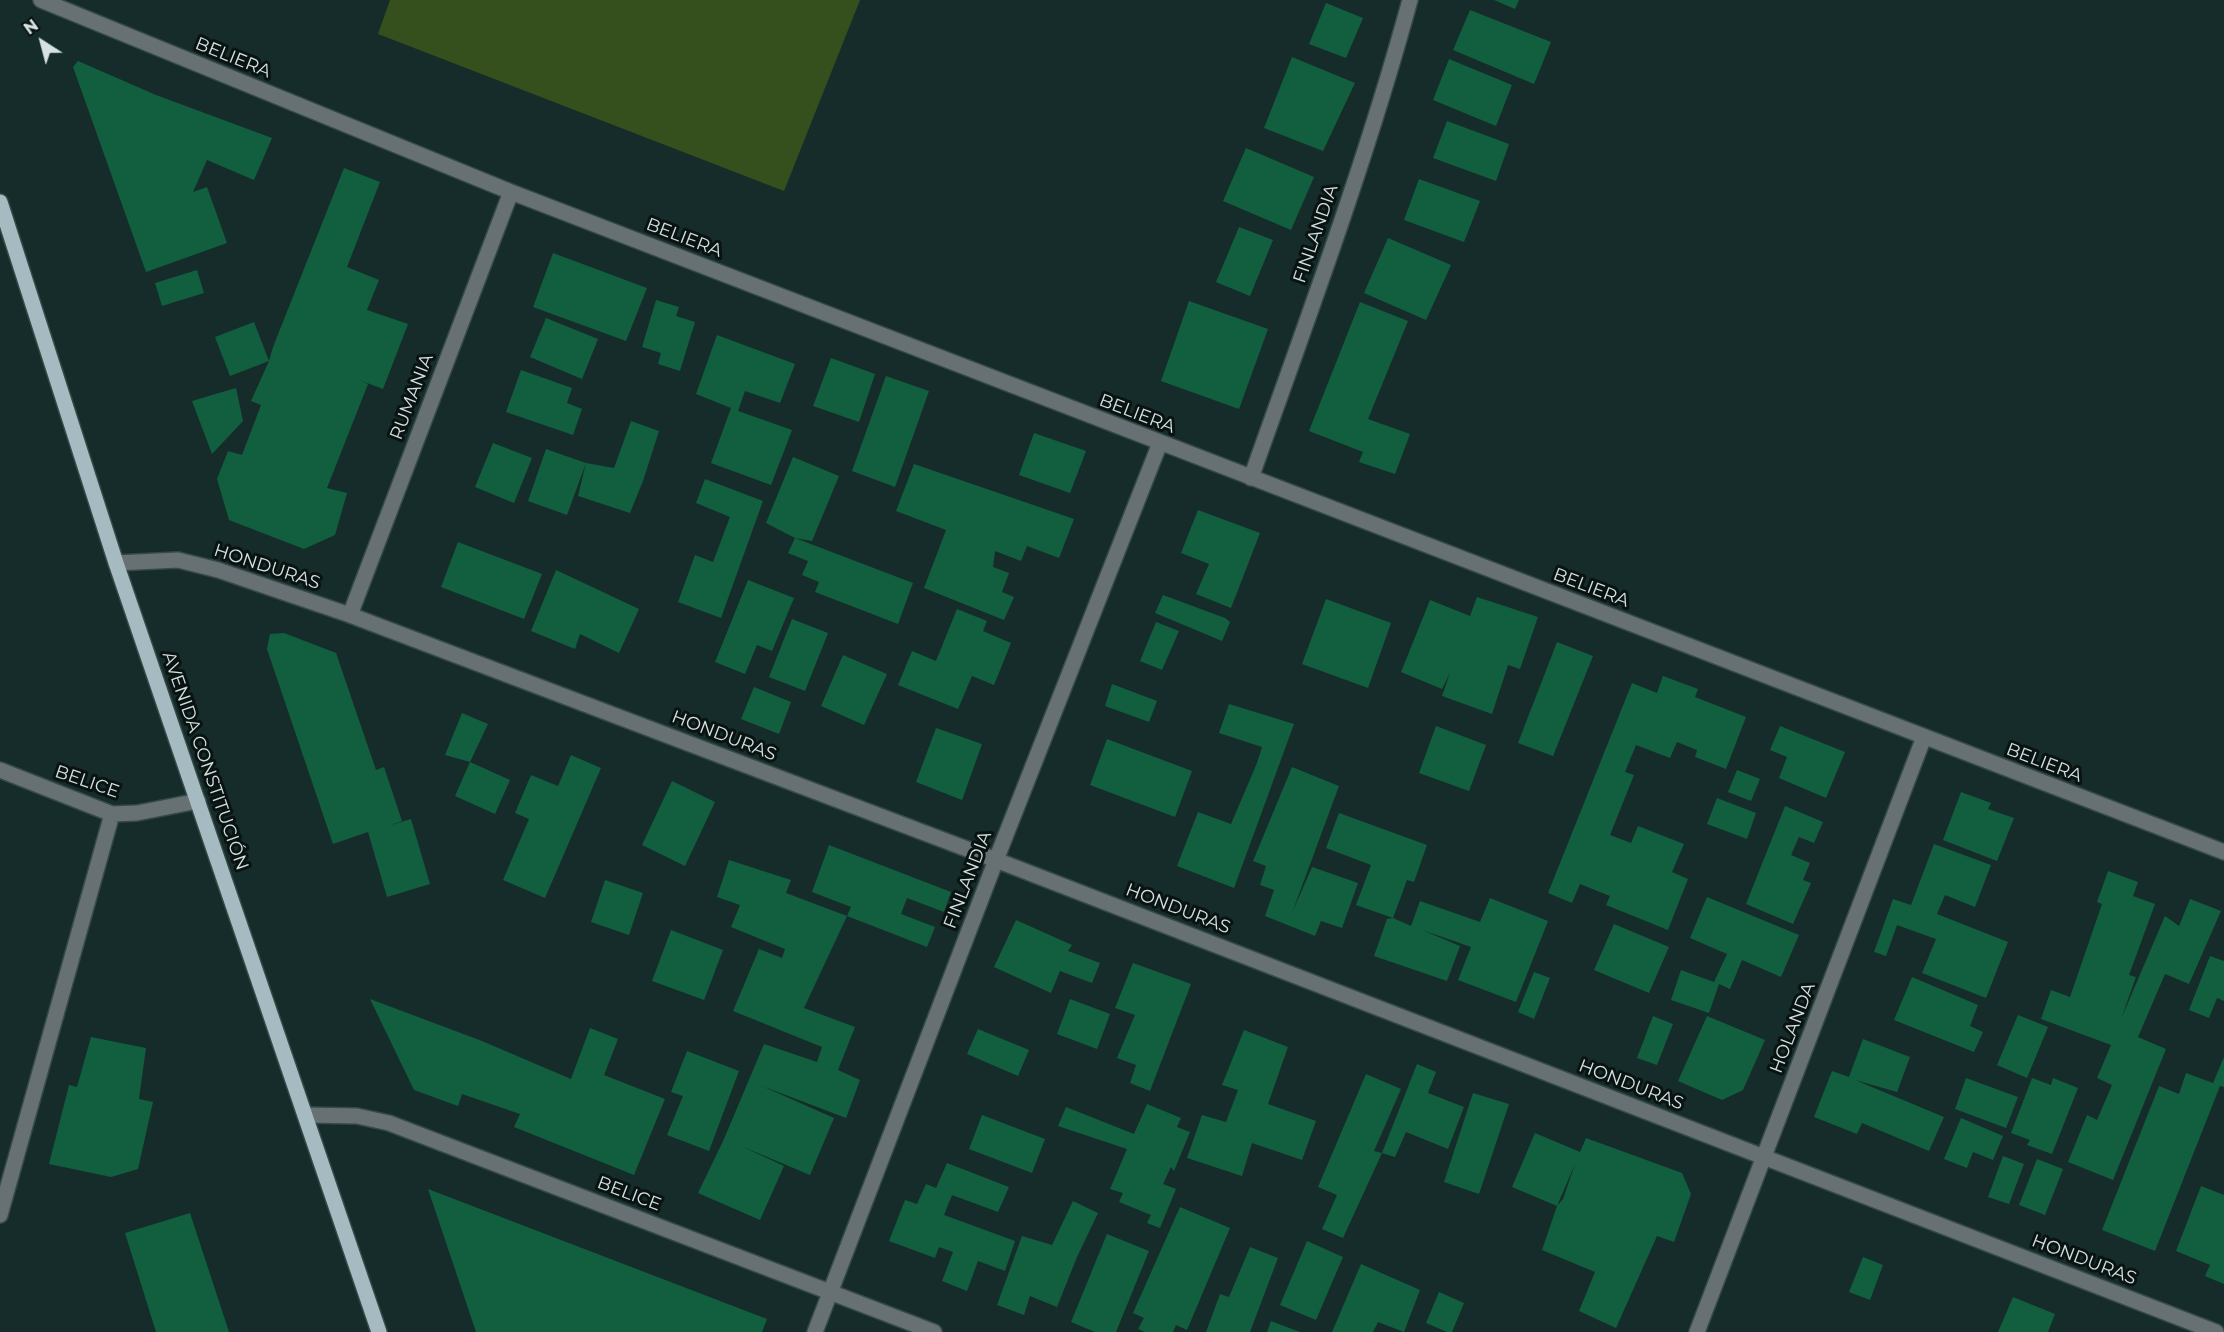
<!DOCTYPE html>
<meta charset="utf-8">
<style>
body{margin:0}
#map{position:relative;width:2224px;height:1332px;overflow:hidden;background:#162c2a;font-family:Montserrat,sans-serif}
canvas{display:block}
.north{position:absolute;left:12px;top:12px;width:60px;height:60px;-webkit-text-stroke:4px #091312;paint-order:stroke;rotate:324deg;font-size:16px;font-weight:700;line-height:24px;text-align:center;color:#d5e2e1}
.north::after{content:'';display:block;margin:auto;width:21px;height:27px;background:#d5e2e1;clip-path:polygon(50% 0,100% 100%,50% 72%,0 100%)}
</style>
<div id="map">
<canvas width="2224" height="1332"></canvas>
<div class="north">N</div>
</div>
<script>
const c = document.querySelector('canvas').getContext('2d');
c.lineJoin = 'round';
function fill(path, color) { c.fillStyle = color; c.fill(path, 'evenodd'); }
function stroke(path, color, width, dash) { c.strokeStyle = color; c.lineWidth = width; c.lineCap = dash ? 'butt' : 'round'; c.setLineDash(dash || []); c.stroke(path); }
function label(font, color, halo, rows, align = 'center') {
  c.font = font + ' Montserrat,sans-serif'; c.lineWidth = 6; c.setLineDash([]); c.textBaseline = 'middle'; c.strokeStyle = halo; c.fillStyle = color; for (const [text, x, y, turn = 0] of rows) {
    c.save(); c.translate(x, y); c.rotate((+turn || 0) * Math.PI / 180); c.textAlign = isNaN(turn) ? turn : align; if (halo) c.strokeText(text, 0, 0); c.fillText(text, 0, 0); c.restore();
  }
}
fill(new Path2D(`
 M390,0H860L784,191L378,34Z`), '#35501c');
fill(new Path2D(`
 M1494,0H1519L1515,9Z
 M1326,3L1363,18L1346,58L1309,44Z
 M1470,10L1551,42L1534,84L1453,50Z
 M1292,57L1355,83L1323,151L1264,128Z
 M1449,59L1512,85L1496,126L1433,100Z
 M78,61L156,95L272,138L254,180L207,160L193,192L207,187L227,243L146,272L73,67Z
 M1447,121L1509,144L1496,181L1433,158Z
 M1246,148L1314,177L1291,230L1223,201Z
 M344,168L380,182L347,267L379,280L367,310L408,324L383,389L359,380L368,384L327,488L347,493L335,535L304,549L229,520L217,479L228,451L242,455L261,405L251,401L269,361L273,347Z
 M1419,179L1480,201L1464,242L1404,220Z
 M1239,227L1273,240L1250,296L1216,282Z
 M1388,238L1451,265L1426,320L1364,293Z
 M553,253L647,288L626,341L533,307Z
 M197,270L204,293L162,306L155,283Z
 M656,300L679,307L676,316L695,322L680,371L658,364L661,353L642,347Z
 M1189,301L1268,329L1239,409L1161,381Z
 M1360,302L1408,321L1368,419L1410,434L1395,474L1359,462L1363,452L1309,431Z
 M546,318L598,339L582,379L530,357Z
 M254,322L269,361L230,376L215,337Z
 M717,335L795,364L780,403L745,391L738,411L792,430L771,485L711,463L731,408L696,394Z
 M831,358L875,374L859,422L813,406Z
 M521,370L572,388L567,403L582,409L573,435L506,412Z
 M886,376L929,391L895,487L852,471Z
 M236,388L243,421L212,454L192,401Z
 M631,421L659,431L643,481L630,513L578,496L586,463L614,468Z
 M1034,433L1086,451L1070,493L1019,475Z
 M493,443L532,458L514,503L475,487Z
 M546,449L586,463L567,515L528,501Z
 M793,457L839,476L812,541L795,538L913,583L898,624L815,592L819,582L802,575L808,561L788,553L795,538L766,523Z
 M914,464L1074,519L1059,558L1027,546L1021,561L995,551L993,567L1009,573L1002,592L1014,597L1004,620L924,588L946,530L896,511Z
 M705,479L763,501L721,618L678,602L695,555L713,562L730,517L696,503Z
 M1198,510L1260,533L1231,608L1196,594L1209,564L1181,553Z
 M458,542L542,574L524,619L441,587Z
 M556,570L639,609L619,653L580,634L575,649L531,631Z
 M748,580L794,598L772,651L757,645L745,674L715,662Z
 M1163,595L1225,618L1230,622L1222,641L1155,613Z
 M1477,597L1538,617L1520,669L1508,665L1492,714L1442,696L1450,673L1442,689L1401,672L1430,600L1470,616Z
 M1326,599L1391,623L1368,688L1302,664Z
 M957,609L987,621L983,631L1011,643L994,685L972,676L958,709L898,685L912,651L936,661Z
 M792,619L828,633L805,691L769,677Z
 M1156,622L1179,631L1162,670L1140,661Z
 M284,633L336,653L376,770L384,767L402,821L388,826L411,819L430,884L387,897L368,832L333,844L267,649L270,634Z
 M1557,642L1593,656L1553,756L1518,743Z
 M843,655L887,674L864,725L821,706Z
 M1663,676L1698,689L1695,697L1746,717L1726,769L1695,757L1697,750L1677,742L1670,758L1636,745L1625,772L1634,775L1610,835L1631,843L1638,826L1684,844L1672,872L1688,879L1668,930L1606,905L1610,896L1580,884L1572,903L1548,893L1632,683L1657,693Z
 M1112,684L1157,701L1149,722L1105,706Z
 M754,687L791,702L779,734L741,719Z
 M1229,704L1294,724L1234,888L1177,866L1198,812L1231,824L1257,763L1262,747L1219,733Z
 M462,713L488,724L470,762L510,780L495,814L455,796L470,762L445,755Z
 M1436,726L1486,745L1469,791L1419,773Z
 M1780,726L1845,752L1826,798L1779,778L1787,757L1770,750Z
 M936,728L982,744L962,800L916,782Z
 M1107,739L1192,771L1175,817L1090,785Z
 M571,755L601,768L545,898L503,880L529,819L515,813L531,775L558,786Z
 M1292,767L1339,786L1292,913L1312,867L1358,883L1342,928L1321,921L1315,936L1265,916L1274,890L1260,885L1266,866L1253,861Z
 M1737,770L1760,779L1751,801L1728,792Z
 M672,781L715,802L685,866L642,845Z
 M1961,792L1991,803L1988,809L2014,818L1997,861L1943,840Z
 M1717,798L1756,813L1747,839L1707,824Z
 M1785,806L1823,822L1814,843L1799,837L1791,855L1810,863L1803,880L1811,883L1793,924L1746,904Z
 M1339,813L1427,845L1414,882L1407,880L1393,918L1356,905L1371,865L1326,848Z
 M1934,844L1991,865L1975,907L1945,895L1937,914L2008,942L1986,998L1922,973L1936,939L1897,925L1886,956L1874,952L1893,899L1911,905Z
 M829,845L951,892L944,912L907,898L901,914L935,927L927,947L847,916L804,1008L855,1027L838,1070L860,1080L846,1118L762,1086L834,1118L810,1175L741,1146L784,1166L760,1220L698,1193L724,1139L764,1044L817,1062L822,1047L733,1011L759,949L782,958L785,949L731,927L740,905L717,897L729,860L791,880L786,893L847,916L851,907L812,892Z
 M2108,871L2138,882L2133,896L2155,904L2129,975L2136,977L2121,1019L2165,916L2179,926L2190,899L2221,911L2189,984L2165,974L2138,1037L2166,1049L2113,1180L2068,1162L2087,1115L2097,1120L2112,1085L2097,1078L2111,1045L2041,1019L2051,990L2070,997L2102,904L2097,902Z
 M605,880L643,893L629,935L591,922Z
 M1707,897L1799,935L1781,977L1742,960L1730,989L1719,984L1709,1013L1671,1000L1681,970L1714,982L1727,954L1690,938Z
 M1490,898L1548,921L1516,1002L1458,980L1471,947L1422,930L1460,946L1447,981L1374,956L1387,919L1393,918L1411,926L1420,901L1480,922Z
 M1016,920L1072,945L1068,951L1100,963L1092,983L1060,971L1051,993L994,967Z
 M1614,924L1669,947L1649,993L1594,970Z
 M671,930L723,950L704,1000L652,981Z
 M2210,956L2224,961V1001L2217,998L2209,1018L2189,1010Z
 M1133,963L1191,984L1150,1091L1130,1083L1136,1065L1117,1058L1135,1015L1115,1008Z
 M1534,972L1550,978L1534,1019L1518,1012Z
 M1912,977L1978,1005L1970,1026L1983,1032L1974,1052L1894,1020Z
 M370,999L482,1041L571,1079L590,1028L618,1039L604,1075L665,1099L634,1175L514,1127L520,1114L462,1094L458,1106L414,1090Z
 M1070,999L1110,1014L1097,1049L1057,1034Z
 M2018,1015L2048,1027L2027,1078L1997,1065Z
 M1653,1016L1673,1024L1657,1065L1637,1058Z
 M1707,1016L1765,1040L1743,1090L1722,1100L1678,1081Z
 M978,1029L1029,1050L1018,1076L967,1054Z
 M1244,1030L1288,1047L1268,1104L1316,1121L1302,1160L1252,1143L1242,1176L1187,1158L1202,1115L1226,1122L1238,1090L1222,1085Z
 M91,1037L146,1048L139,1099L153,1102L138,1169L111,1177L49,1164L69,1085L77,1087Z
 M1863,1039L1910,1057L1897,1092L1855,1080L1944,1117L1929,1151L1862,1123L1857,1134L1814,1117L1832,1071L1849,1077Z
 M687,1051L739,1071L709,1151L667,1135L683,1096L671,1092Z
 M2224,1057V1087L2220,1086L2155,1251L2102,1230L2159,1086L2179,1094L2186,1073L2213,1083Z
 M1417,1064L1436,1072L1428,1093L1464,1107L1448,1149L1406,1132L1395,1157L1382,1153L1343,1238L1322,1229L1337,1195L1318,1187L1366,1074L1401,1089L1374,1151L1382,1153Z
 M1966,1078L2018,1097L2006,1128L1955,1109Z
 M2032,1078L2051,1085L2053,1078L2078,1088L2052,1154L2027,1145L2030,1140L2011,1133Z
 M1473,1093L1509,1104L1479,1194L1444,1182Z
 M1147,1104L1181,1118L1177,1127L1190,1132L1174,1171L1171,1167L1163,1184L1176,1189L1160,1228L1147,1223L1151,1215L1119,1202L1123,1193L1110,1189L1127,1149L1058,1126L1066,1107L1134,1134Z
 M982,1115L1045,1139L1032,1173L969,1149Z
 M1961,1118L2003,1136L1993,1160L1973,1152L1967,1168L1944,1159Z
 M1535,1133L1580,1152L1586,1138L1682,1173L1691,1194L1674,1242L1657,1236L1616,1328L1579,1311L1595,1272L1542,1250L1557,1206L1563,1199L1575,1164L1557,1206L1512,1187Z
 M2003,1156L2024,1164L2009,1204L1988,1197Z
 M2037,1159L2063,1169L2045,1215L2019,1205Z
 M947,1163L1009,1187L998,1212L952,1195L944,1215L1015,1241L1005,1271L978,1261L967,1291L942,1281L953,1252L939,1247L935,1258L889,1241L905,1200L917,1204L926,1184L936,1188Z
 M2201,1186L2224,1195V1284L2205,1276L2210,1265L2176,1251Z
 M428,1189L767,1319L762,1332H476Z
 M1073,1201L1098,1213L1077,1257L1057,1307L1030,1296L1024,1315L997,1305L1022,1236L1052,1245Z
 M1180,1207L1230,1228L1187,1330L1176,1325L1173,1332H1145L1138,1329L1144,1318L1133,1313Z
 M190,1213L229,1332H156L125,1233Z
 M1107,1234L1149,1251L1116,1332H1095L1071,1322Z
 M1307,1241L1343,1257L1316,1320L1280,1305Z
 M1250,1247L1278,1258L1250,1332H1206L1220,1294L1229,1297Z
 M1863,1257L1883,1265L1870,1300L1849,1292Z
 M1361,1264L1420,1290L1404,1332L1378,1322L1373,1332H1332Z
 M1439,1292L1464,1303L1452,1332H1447L1426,1323Z
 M2013,1297L2055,1314L2048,1332H1998Z
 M1271,1321L1300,1332H1267Z`), '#115f3f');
const minor = new Path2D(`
 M41,0L511,192L2224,852
 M1251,478C1307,320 1366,162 1410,0
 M116,563L178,560L218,570L350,615L996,860L2216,1332
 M350,615L511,192
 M0,770L112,814L137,813L198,801
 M306,1115L357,1116L389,1123L934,1332
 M0,1215L112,814
 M815,1332L996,860L1160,443
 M1697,1332L1924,737`);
const major = new Path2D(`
 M0,202L116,563L379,1332`);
stroke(minor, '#354947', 18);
stroke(major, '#354947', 18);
stroke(minor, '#677174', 15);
stroke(major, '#a6bbc1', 15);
label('18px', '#d5e2e1', '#091312', [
 ["BELIERA",233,58,22],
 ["FINLANDIA",1316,234,-71],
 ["BELIERA",684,238,21],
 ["RUMANIA",412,397,-69],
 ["BELIERA",1137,414,21],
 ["HONDURAS",267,567,18],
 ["BELIERA",1591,588,21],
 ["HONDURAS",724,736,21],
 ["AVENIDA CONSTITUCIÓN",205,761,71],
 ["BELIERA",2044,763,21],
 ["BELICE",87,782,19],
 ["FINLANDIA",968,880,-69],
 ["HONDURAS",1178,909,21],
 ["HOLANDA",1793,1028,-69],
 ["HONDURAS",1631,1085,21],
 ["BELICE",629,1194,21],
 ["HONDURAS",2084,1260,21]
]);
</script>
